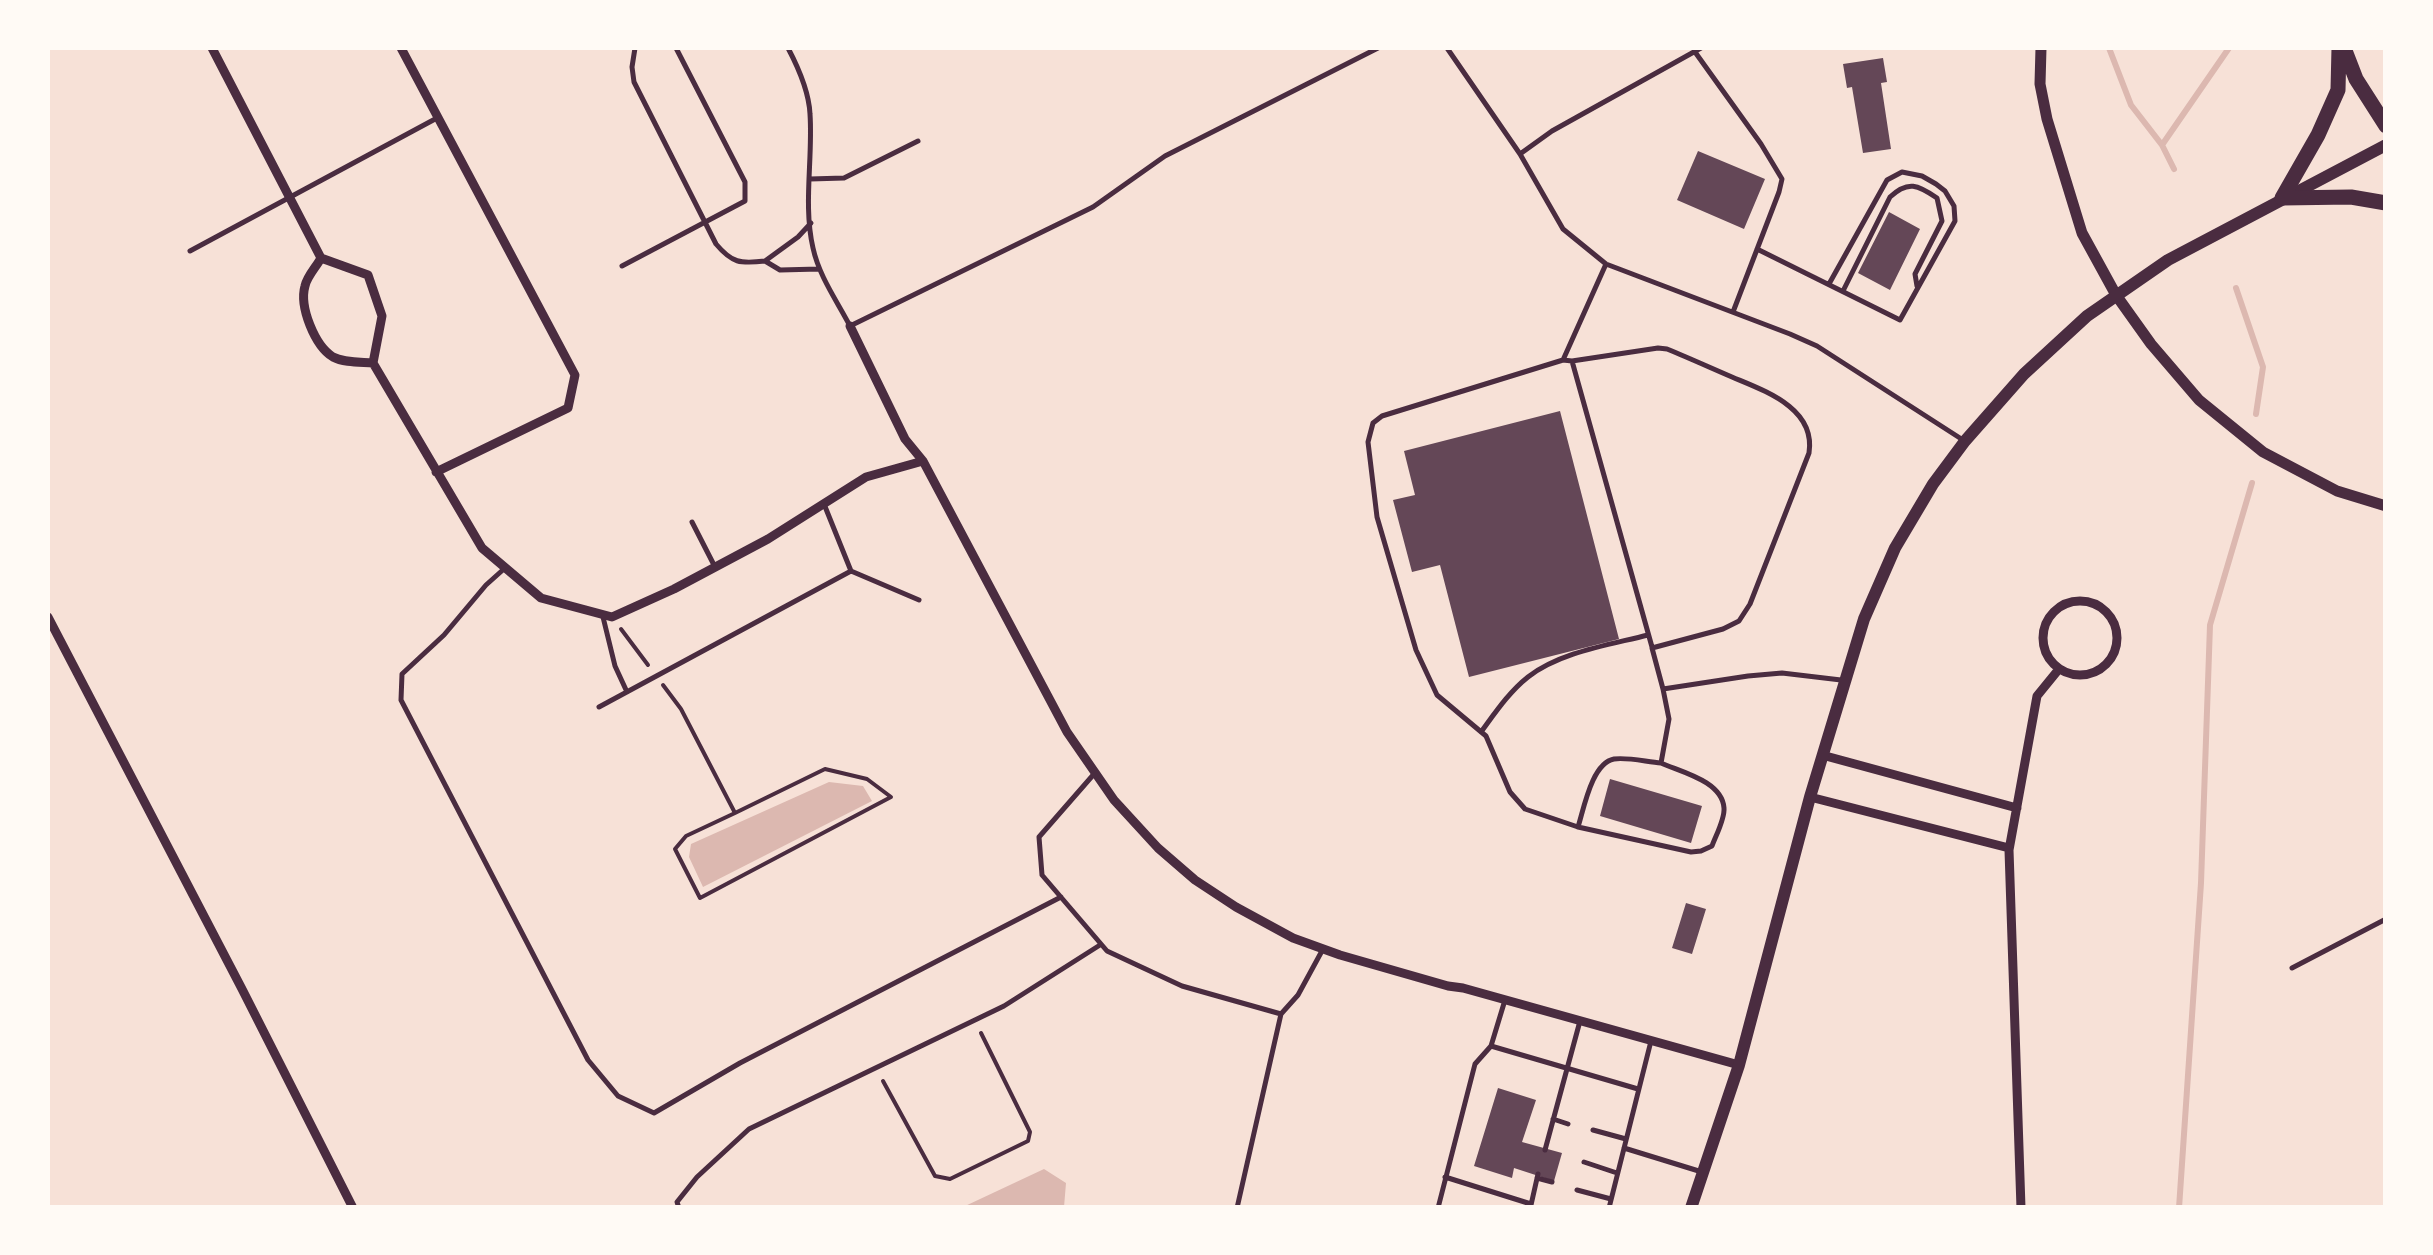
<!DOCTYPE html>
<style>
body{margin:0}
#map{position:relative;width:2433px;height:1255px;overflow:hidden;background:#f7e1d7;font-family:Arial,sans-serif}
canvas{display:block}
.frame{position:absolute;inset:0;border:50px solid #fffaf5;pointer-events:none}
</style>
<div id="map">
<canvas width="2433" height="1255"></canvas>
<div class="frame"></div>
</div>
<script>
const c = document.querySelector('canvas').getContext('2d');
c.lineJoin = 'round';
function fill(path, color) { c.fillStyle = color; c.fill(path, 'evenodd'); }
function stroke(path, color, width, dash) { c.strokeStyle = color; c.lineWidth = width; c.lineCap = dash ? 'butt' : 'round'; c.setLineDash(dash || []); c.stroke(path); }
fill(new Path2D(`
 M829,782L863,786L872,801L703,887L689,857L691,844Z
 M1044,1169L1066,1183L1064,1207H963Z`), '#dcb8b0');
stroke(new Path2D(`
 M2109,48L2131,105L2162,145L2174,169
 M2162,145L2229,48
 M2236,288L2263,367L2256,414
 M2179,1208L2201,883L2210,625L2252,483`), '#dcb8b0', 6);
fill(new Path2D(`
 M1883,58L1887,82L1881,83L1891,149L1863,153L1852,87L1847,88L1843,64Z
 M1698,151L1765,179L1744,229L1677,200Z
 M1889,212L1920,229L1890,290L1858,273Z
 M1560,411L1619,639L1469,677L1440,565L1412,572L1393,500L1415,495L1404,451Z
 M1610,779L1702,806L1691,843L1600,816Z
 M1686,903L1706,909L1692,954L1672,948Z
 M1498,1088L1536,1100L1522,1142L1562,1153L1554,1181L1514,1168L1512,1178L1474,1166Z`), '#644757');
stroke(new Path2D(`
 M621,629L648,665
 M663,685L681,709L735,813L825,769L867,779L891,797L700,898L675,849L686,836L735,813
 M883,1081L935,1176L950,1179L1028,1141L1030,1132L981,1033`), '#4a2c40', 4);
stroke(new Path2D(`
 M635,48L632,67L634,82L716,244C732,263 740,264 765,261
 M788,48C798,67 809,92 810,114C813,158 803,205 813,248C819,276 837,301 850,326L1093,207L1165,156L1378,48
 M1447,48L1520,154
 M1701,48L1552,131L1520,154L1563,229L1606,264L1790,334L1817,346L1963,440
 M1695,52L1761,144L1782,179L1779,192L1733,312
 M810,179L844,178L918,141
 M811,223L798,237L765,261L780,270L819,269
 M1757,249L1900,320L1955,221L1954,206L1945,191L1936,184L1922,176L1902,172L1887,180L1829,284
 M190,251L437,118
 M622,266L745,201V182L676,48
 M1843,291L1890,197C1908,180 1918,185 1937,198L1942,221L1915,274L1917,286
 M1563,360L1572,361L1658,348L1667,349C1689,358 1711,368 1732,377C1765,391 1816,408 1809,453L1750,604L1739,621L1723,629L1652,648L1663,689
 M1572,361L1652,647
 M824,504L851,571L919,600
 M692,522L715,567
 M505,568L486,585L444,635L402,674L401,700L588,1060L618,1096L654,1113L740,1063L1061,897
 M603,617L615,666L627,692
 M599,707L851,571
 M1481,732C1495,713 1509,692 1528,677C1560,652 1609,645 1648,635
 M1661,763C1647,762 1628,757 1614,759C1592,763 1584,808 1578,827L1691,852L1701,851L1712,846C1716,835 1725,819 1724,808C1722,781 1681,772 1661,763L1669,719L1663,689L1748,676L1782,673L1841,680
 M1094,774L1039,837L1042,875L1107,951L1182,986L1281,1014
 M1578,827L1525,809L1510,792L1486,736L1437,695L1416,650L1377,517L1368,442L1373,423L1382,416L1563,360L1606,264
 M2292,968L2386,919
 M1505,1000L1491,1046L1638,1089
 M1553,1119L1568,1124
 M1593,1130L1626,1139
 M1624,1148L1702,1172
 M1545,1150L1580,1021
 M1584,1162L1617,1173
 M1445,1177L1531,1204
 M1537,1178L1552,1182
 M1577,1190L1611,1199
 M1531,1205L1538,1174
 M679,1208L677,1202L697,1177L749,1129L1004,1006L1100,945
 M1237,1208L1281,1014L1298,995L1323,949
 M1438,1208L1475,1064L1491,1046
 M1609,1208L1651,1041`), '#4a2c40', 5);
stroke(new Path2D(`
 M212,48L321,258L368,275L382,316L373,363L482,548L541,598L612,617L674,589L768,539L866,477L923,461
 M401,48L575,375L568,408L436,472
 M321,258C317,266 307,276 305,286C299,307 315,346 333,357C344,363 361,362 373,363
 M850,326L905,439L923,461L1067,732L1114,800L1158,848L1195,880L1236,907L1293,938L1340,955L1448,986L1463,988L1739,1065
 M2043 638a37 37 0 1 1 74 0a37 37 0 1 1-74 0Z
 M48,617L242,989L353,1208
 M1822,755L2017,808
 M1810,797L2009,848
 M2021,1208L2009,850L2037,696L2059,669`), '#4a2c40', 9);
stroke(new Path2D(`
 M2041,48L2040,84L2047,119L2082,233L2116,295L2151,344L2199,400L2263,452L2337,491L2386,506`), '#4a2c40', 11);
stroke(new Path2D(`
 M1691,1208L1739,1065L1810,797L1864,619L1895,548L1933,484L1965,441L2024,374L2087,316L2168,260L2386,145`), '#4a2c40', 12);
stroke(new Path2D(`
 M2344,48L2356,79L2386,126
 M2282,198L2318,135L2338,90L2339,48
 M2282,198L2351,197L2386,203`), '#4a2c40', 15);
</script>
